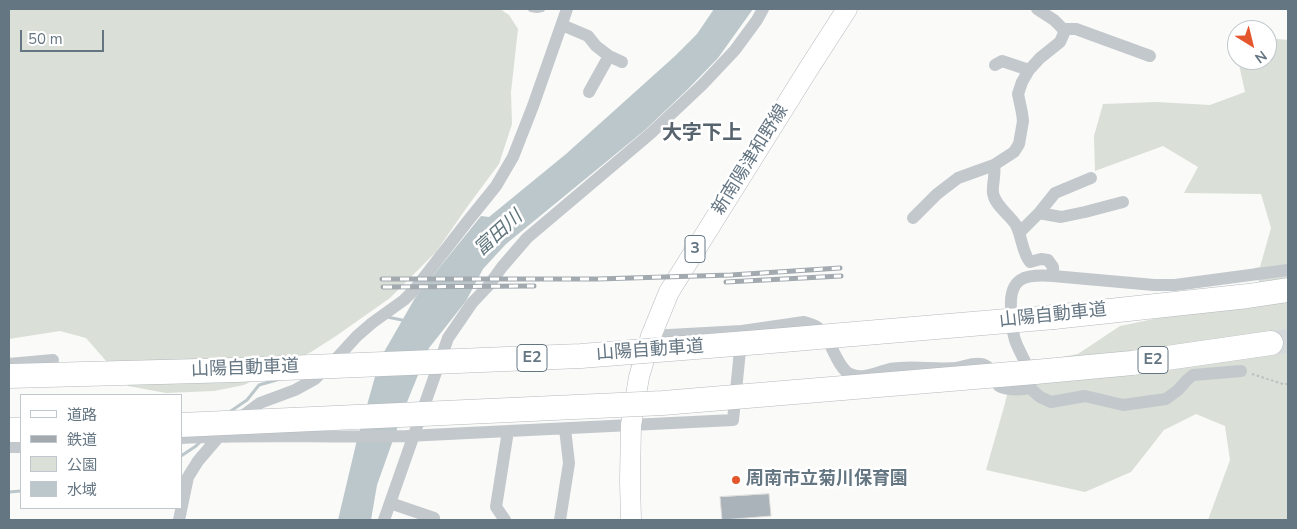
<!DOCTYPE html>
<meta charset="utf-8">
<style>
body{margin:0}
#map{position:relative;width:1297px;height:529px;overflow:hidden;background:#fafaf8;font-family:"Nunito Sans","Noto Sans JP",sans-serif}
canvas{display:block}
.frame{position:absolute;inset:0;border:10px solid #657683;pointer-events:none}
.legend{position:absolute;left:20px;top:394px;width:162px;height:115px;box-sizing:border-box;background:#fff;border:1px solid #c1c8cd;margin:0;padding:6px 9px;list-style:none;font-size:15px;color:#657683}
.legend li{display:flex;align-items:center;gap:10px;height:25px}
.legend b{width:25px;border:1px solid #c1c8cd}
.north{position:absolute;left:1227px;top:20px;width:50px;height:50px;box-sizing:border-box;background:#fff;border:1px solid #c1c8cd;border-radius:50%;rotate:144deg;font-size:14px;font-weight:700;line-height:20px;text-align:center;color:#657683}
.north::after{content:'';display:block;margin:auto;width:18px;height:22px;background:#e4572e;clip-path:polygon(50% 0,100% 100%,50% 72%,0 100%)}
.scale{position:absolute;left:20px;top:30px;width:84px;height:22px;box-sizing:border-box;border:2px solid #657683;border-top:0;padding-left:6px;font-size:15px;line-height:18px;white-space:nowrap;color:#657683;-webkit-text-stroke:4px #fff;paint-order:stroke}
</style>
<div id="map">
<canvas width="1297" height="529"></canvas>
<div class="frame"></div>
<ul class="legend">
<li><b style="height:6px;background:#fff"></b>道路</li>
<li><b style="height:6px;background:#a2aab0"></b>鉄道</li>
<li><b style="height:14px;background:#dadfd7"></b>公園</li>
<li><b style="height:14px;background:#bbc7cb"></b>水域</li>
</ul>
<div class="north">N</div>
<div class="scale">50 m</div>
</div>
<script>
const c = document.querySelector('canvas').getContext('2d');
c.lineJoin = 'round';
function fill(path, color) { c.fillStyle = color; c.fill(path, 'evenodd'); }
function stroke(path, color, width, dash) { c.strokeStyle = color; c.lineWidth = width; c.lineCap = dash ? 'butt' : 'round'; c.setLineDash(dash || []); c.stroke(path); }
function label(font, color, halo, rows, align = 'center') {
  c.font = font + ' "Nunito Sans","Noto Sans JP",sans-serif'; c.lineWidth = 5; c.setLineDash([]); c.textBaseline = 'middle'; c.strokeStyle = halo; c.fillStyle = color; for (const [text, x, y, turn = 0] of rows) {
    c.save(); c.translate(x, y); c.rotate((+turn || 0) * Math.PI / 180); c.textAlign = isNaN(turn) ? turn : align; if (halo) c.strokeText(text, 0, 0); c.fillText(text, 0, 0); c.restore();
  }
}
fill(new Path2D(`
 M9,9H500L509,15L518,29L511,92L512,124L499,164L467,207L436,252L390,298L336,336L311,352L244,385L214,391L166,393L128,386L86,338L60,331L9,339Z
 M1267,38L1288,40V520H1208L1230,460L1225,426L1196,414L1164,430L1131,472L1085,492L986,470L1004,407L1012,375L1036,362L1078,354L1120,326L1264,296L1254,268L1260,267L1271,228L1261,194L1184,193L1198,167L1163,146L1095,171L1094,136L1103,104L1157,102L1210,105L1245,92L1238,60H1267Z`), '#dadfd7');
fill(new Path2D(`
 M714,9H753L718,58L688,89L645,130L506,244L483,269L466,301L429,348L403,412L377,485L371,520H338L356,444L380,359L415,298L481,216L489,217L566,154L675,56L697,34Z`), '#bbc7cb');
stroke(new Path2D(`
 M387,317L402,320L405,322
 M228,413L247,400L259,385L280,379
 M181,456L196,446L201,441
 M9,492L21,491`), '#bbc7cb', 3);
const building = new Path2D(`
 M769,494L771,516L722,520L720,497Z`);
fill(building, '#aab3b9');
stroke(building, '#dcdcda', 1);
stroke(new Path2D(`
 M1271,343L1288,341`), '#d5d9db', 24, [24, 12]);
const primary = new Path2D(`
 M631,520L630,481L631,425L639,377L651,336L669,292L809,68L847,9`);
const motorway = new Path2D(`
 M1054,317L1248,296L1288,290
 M1035,372L1132,363L1271,343
 M9,430H21`);
stroke(primary, '#b5babe', 21);
stroke(motorway, '#b4b9bd', 25);
stroke(new Path2D(`
 M1252,374L1283,384H1288`), '#bbbfc2', 2, [2.5, 2.5]);
stroke(new Path2D(`
 M531,9L537,10L542,9`), '#c3c8cc', 6);
stroke(new Path2D(`
 M1037,9L1054,20L1063,29H1076L1150,56
 M562,25L588,36L596,46L609,56
 M995,65L1002,61L1029,70
 M589,92L609,56L622,62
 M994,165C996,174 992,184 993,193C995,206 1009,214 1016,225C1022,237 1022,252 1030,262L1041,259L1048,260L1053,267V276C1025,274 1009,277 1011,309C1011,320 1012,330 1015,340C1019,352 1028,364 1030,376C1031,380 1030,384 1030,388L1040,397L1051,402L1085,396L1123,405L1166,399L1178,390L1187,380L1193,375L1241,371
 M1039,213L1061,217L1085,212L1123,202
 M913,218L937,194L958,178L994,165L1014,152L1019,144L1023,121L1022,113L1018,94L1022,82L1029,70L1040,58L1060,42L1064,33L1063,29
 M1019,233L1039,213L1055,193L1091,178
 M1053,276L1154,285H1175L1288,270
 M651,336L742,331
 M9,364L53,360
 M237,420L260,403L295,390L315,379L335,360L357,336L372,323L404,300L415,289L467,222L496,186L513,157L533,106L567,9
 M181,438C256,434 332,438 407,436L733,420L742,331L804,322C810,324 816,325 821,330C831,340 837,368 850,374C863,380 877,372 890,369C912,365 934,370 955,368C963,367 974,362 981,364C992,366 992,376 997,384C1002,391 1022,390 1030,388
 M9,447H21
 M390,503L434,518
 M179,520L188,477L198,461L222,433
 M384,520L448,338L472,303L489,285L502,267L527,238L650,134L702,85L735,50L757,20L763,9
 M505,520L496,507L508,431
 M560,520L569,463L565,429`), '#c3c8cc', 12);
stroke(primary, '#fff', 20);
stroke(motorway, '#fff', 24);
const rail = new Path2D(`
 M382,279H597L731,275L840,268
 M726,282L841,276
 M383,287L534,286`);
stroke(rail, '#a2aab0', 5);
stroke(rail, '#fff', 3, [9]);
const motorwayBridge = new Path2D(`
 M9,376L236,370L581,356L760,342L1054,317
 M181,425L663,403L1035,372`);
stroke(motorwayBridge, '#b4b9bd', 25, []);
stroke(motorwayBridge, '#fff', 24);
for (const [x, y, r, color] of [
 [736,480,5,"#e4572e"]
]) { const dot = new Path2D(); dot.arc(x, y, r, 0, 2 * Math.PI); c.fillStyle = color; c.fill(dot); stroke(dot, '#fff', 2); }
for (const [x, y, w] of [
 [695,249,20],
 [532,358,30],
 [1153,360,30]
]) { const box = new Path2D(); box.roundRect(x - w / 2, y - 13.5, w, 27, 4); c.fillStyle = '#fff'; c.fill(box); stroke(box, '#657683', 1); }
label('bold 16px', '#657683', null, [
 ["3",695,249],
 ["E2",532,358],
 ["E2",1153,360]
]);
label('18px', '#657683', '#fff', [
 ["新南陽津和野線",751,160,-58],
 ["山陽自動車道",1053,316,-6],
 ["山陽自動車道",650,351,-4],
 ["山陽自動車道",245,369,-2]
]);
label('bold 18px', '#657683', '#fff', [
 ["周南市立菊川保育園",746,480]
], 'left');
label('italic 19px', '#60757c', '#fff', [
 ["富田川",499,234,-42]
]);
label('bold 20px', '#57646e', '#fff', [
 ["大字下上",702,134]
]);
</script>
